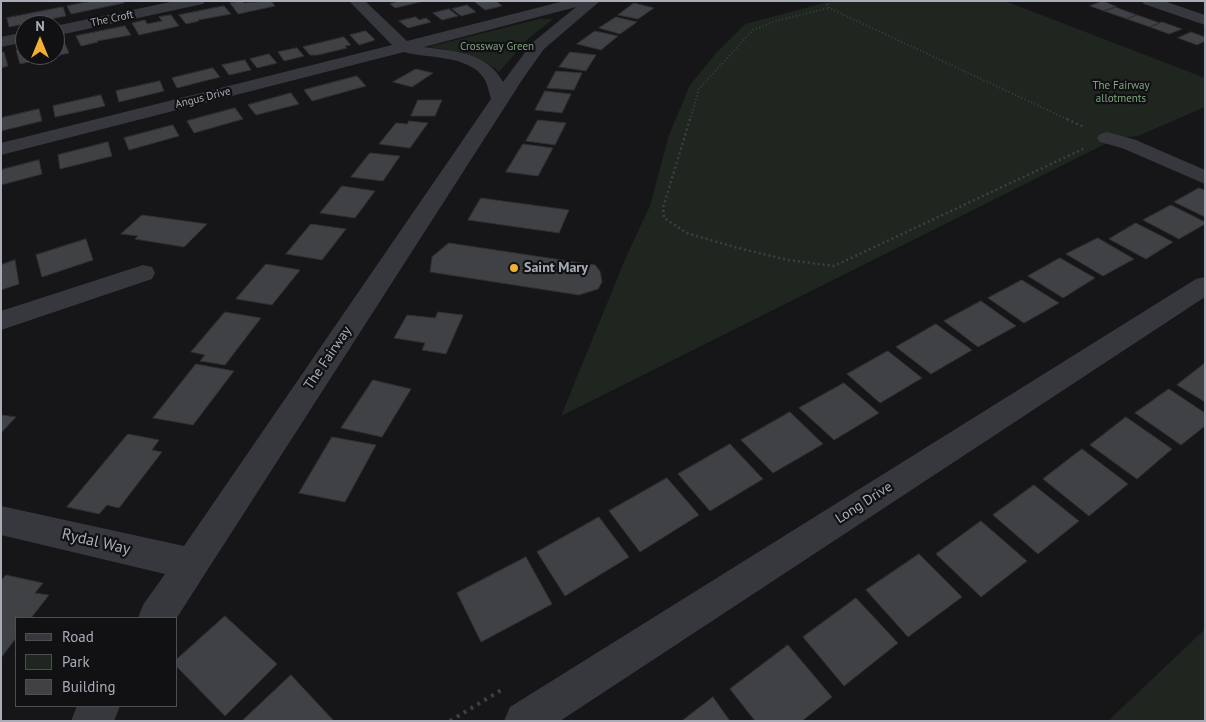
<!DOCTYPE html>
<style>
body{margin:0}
#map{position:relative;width:1206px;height:722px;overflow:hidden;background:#161618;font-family:"PT Sans",sans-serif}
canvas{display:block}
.frame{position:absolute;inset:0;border:2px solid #a8adb8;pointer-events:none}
.legend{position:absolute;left:15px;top:617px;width:162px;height:90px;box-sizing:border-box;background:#111113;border:1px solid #4d4f55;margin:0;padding:6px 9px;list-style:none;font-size:15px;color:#a8adb8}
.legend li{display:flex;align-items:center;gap:10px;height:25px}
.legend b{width:25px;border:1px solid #4d4f55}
.north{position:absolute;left:15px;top:15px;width:50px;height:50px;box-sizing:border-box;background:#111113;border:1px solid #4d4f55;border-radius:50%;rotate:0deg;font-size:14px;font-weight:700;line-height:20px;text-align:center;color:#a8adb8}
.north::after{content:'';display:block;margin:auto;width:18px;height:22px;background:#f2b134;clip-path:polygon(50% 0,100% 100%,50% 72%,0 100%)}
</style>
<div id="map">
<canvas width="1206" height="722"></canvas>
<div class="frame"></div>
<ul class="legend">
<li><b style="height:6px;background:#37383d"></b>Road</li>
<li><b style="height:14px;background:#1e261f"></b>Park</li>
<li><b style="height:14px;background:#404145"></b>Building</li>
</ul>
<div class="north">N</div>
</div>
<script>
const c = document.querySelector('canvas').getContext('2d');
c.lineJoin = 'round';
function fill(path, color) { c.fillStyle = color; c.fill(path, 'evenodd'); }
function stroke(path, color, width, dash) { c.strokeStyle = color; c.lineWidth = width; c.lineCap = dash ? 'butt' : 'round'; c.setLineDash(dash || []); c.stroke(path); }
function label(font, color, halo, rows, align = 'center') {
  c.font = font + ' "PT Sans",sans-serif'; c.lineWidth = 4.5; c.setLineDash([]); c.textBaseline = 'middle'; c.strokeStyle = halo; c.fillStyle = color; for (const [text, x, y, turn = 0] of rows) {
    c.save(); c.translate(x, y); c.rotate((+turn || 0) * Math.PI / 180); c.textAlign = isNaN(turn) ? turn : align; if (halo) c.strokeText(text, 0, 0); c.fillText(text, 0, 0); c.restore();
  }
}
fill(new Path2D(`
 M832,1H1005L1205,78V107L1138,136L1117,138L561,416L626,257L650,206L669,135L690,85L716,53L745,24Z
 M539,19H553L529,38L499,72C479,54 454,50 428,47Z
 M1205,629V721H1108Z`), '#1e261f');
const building = new Path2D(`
 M92,1H123L124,3L71,14L67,6Z
 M242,1L244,3L271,1L275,6L238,14L230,3Z
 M399,1H424L395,8L390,4Z
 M479,1H496L502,6L485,10L475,2Z
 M1103,1L1117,7L1104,11L1090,6Z
 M634,3L654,8L638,19L618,15Z
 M467,5L476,12L461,16L452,9Z
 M224,6L231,14L198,20L199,21L186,24L179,15Z
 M63,7L66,16L9,27L7,18Z
 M1115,7L1137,15L1127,19L1104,11Z
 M449,9L458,16L442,20L433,13Z
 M171,15L179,26L139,35L132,23L145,20L147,24L162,21L159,17Z
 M1137,15L1160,23L1150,27L1127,19Z
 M416,17L419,20L426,18L431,22L408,28L399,21Z
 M616,17L637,22L620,34L599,28Z
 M1162,22L1182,29L1169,34L1150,27Z
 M125,26L131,35L97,41L98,42L81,46L76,36Z
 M366,31L375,40L359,45L350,35Z
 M595,31L618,36L601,50L577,44Z
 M1191,32L1205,37V41L1197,45L1178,38Z
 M344,37L351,45L345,46L347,48L318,55H310L303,47Z
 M63,39L69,53L20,64L16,50L25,48V55H55V41Z
 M297,48L304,56L284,61L278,52Z
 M1,52H4L8,66L1,68Z
 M570,52L596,55L586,71L559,67Z
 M269,54L277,63L257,68L250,59Z
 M245,60L251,70L229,75L222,65Z
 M213,68L220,77L177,88L172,78Z
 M416,69L433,73L412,87L393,82Z
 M556,71L582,73L574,90L547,88Z
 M357,76L366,86L312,101L304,90Z
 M160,81L164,91L119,102L116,91Z
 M545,91L571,94L562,113L535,110Z
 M291,93L299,104L256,115L248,105Z
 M101,95L105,106L55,117L53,106Z
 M418,100H442L435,116H411Z
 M235,108L243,119L194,133L187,121Z
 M39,109L42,121L1,131V118Z
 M538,120L566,123L555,145L526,141Z
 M409,121L428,123L410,148L379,144L396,123L407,124Z
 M173,125L179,136L129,150L124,138Z
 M108,142L112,156L60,169L58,155Z
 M523,144L553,148L538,176L506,172Z
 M370,153L400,156L383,181L351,177Z
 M39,160L42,174L1,185V170Z
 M342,186L375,191L355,218L320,213Z
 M1199,188L1205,190V217L1174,202Z
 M481,198L569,210L559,233L468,220Z
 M1171,205L1205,222V224L1179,239L1143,220Z
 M142,215L207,224L184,247L135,239L138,236L121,234Z
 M1136,223L1173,242L1146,259L1109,239Z
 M311,224L346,229L322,260L286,254Z
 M1098,238L1134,259L1103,276L1066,254Z
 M86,239L93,260L42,277L36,255Z
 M449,243L595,265L600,271L602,282L598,289L579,295L430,272L432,257Z
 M1060,258L1095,278L1063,298L1028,276Z
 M15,260L19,284L1,290V265Z
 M266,264L300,270L272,305L236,299Z
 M1022,280L1059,303L1024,323L988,298Z
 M981,301L1016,326L978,347L944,321Z
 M225,312L261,318L225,365L200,361L205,355L191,352Z
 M438,312L463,315L446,354L422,350L425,343L394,338L407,315L435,318Z
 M936,324L972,350L931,374L896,347Z
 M888,351L922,378L880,403L847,374Z
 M1205,363V402L1177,385Z
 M196,364L234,371L193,425L153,418Z
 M373,380L411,389L382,437L341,428Z
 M844,383L879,413L834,440L799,408Z
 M1169,389L1205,413V426L1181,445L1135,413Z
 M790,412L823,444L773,473L741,440Z
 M1,415L16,417L1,433Z
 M1126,417L1172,449L1137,479L1090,445Z
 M128,434L159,440L152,450L162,452L119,508L107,505L99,514L67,507Z
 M332,437L376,445L345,502L299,493Z
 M730,444L763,479L710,511L678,474Z
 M1082,449L1128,484L1089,516L1043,479Z
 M667,478L699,515L640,552L609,511Z
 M1034,485L1079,521L1038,554L993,515Z
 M599,517L629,557L565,596L537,552Z
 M981,521L1027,561L981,597L936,554Z
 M919,554L962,597L908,637L866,590Z
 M526,557L552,604L481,642L457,593Z
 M6,575L43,583L35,593L49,595L31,618H16V638L1,658V581Z
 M856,598L898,643L844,686L803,637Z
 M225,616L277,664L225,716L176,666V660Z
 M788,645L832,697L802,721H755L730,689Z
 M291,675L334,721H242Z
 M713,697L730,721H682Z`);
fill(building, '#404145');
stroke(building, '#303034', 1);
stroke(new Path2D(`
 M825,1L829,8L1069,120
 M690,120L699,89L753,30L779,20L829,8`), '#3d3f44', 2, [1, 2.5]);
stroke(new Path2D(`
 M690,119L663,208L664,218L687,233L734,247L788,260L834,266L1083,149
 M1067,119L1084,127`), '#3d3f44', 2.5, [2, 3]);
stroke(new Path2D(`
 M450,721L503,689`), '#3d3f44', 4, [3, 5]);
fill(new Path2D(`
 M175,1H205L203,4L198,5L55,36V26Z
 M349,1H365L407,41L564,1H600L544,49L524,77L176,619L138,618L143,605L165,574L1,535V506L184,546L491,99C489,93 488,86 485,80C470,54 428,59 404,52L1,155V143L392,45ZM576,7L532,43L503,82C487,52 454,51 424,47Z
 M1142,1H1164L1205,15V25L1144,4Z
 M25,32V42L1,47V37Z
 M1107,132L1136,140L1205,170V184L1122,148L1100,142L1097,138L1100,134Z
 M143,265L152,267L155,273L152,279L1,330V311Z
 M1205,277V297L560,721H504L510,707L1196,279Z
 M77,706H120L114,721H71Z`), '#37383d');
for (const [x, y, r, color] of [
 [514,268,5,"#f2b134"]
]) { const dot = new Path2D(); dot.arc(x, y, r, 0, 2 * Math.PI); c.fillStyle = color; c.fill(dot); stroke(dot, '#111113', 2); }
label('11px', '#a8adb8', '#111113', [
 ["The Croft",112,19,-12],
 ["Angus Drive",203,98,-14]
]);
label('11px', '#7fa381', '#111113', [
 ["Crossway Green",497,47],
 ["The Fairway",1121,86],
 ["allotments",1121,99]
]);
label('bold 14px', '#a8adb8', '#111113', [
 ["Saint Mary",524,268]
], 'left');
label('14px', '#a8adb8', '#111113', [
 ["The Fairway",328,358,-56],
 ["Long Drive",864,503,-33]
]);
label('16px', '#a8adb8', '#111113', [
 ["Rydal Way",96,542,13]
]);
</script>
